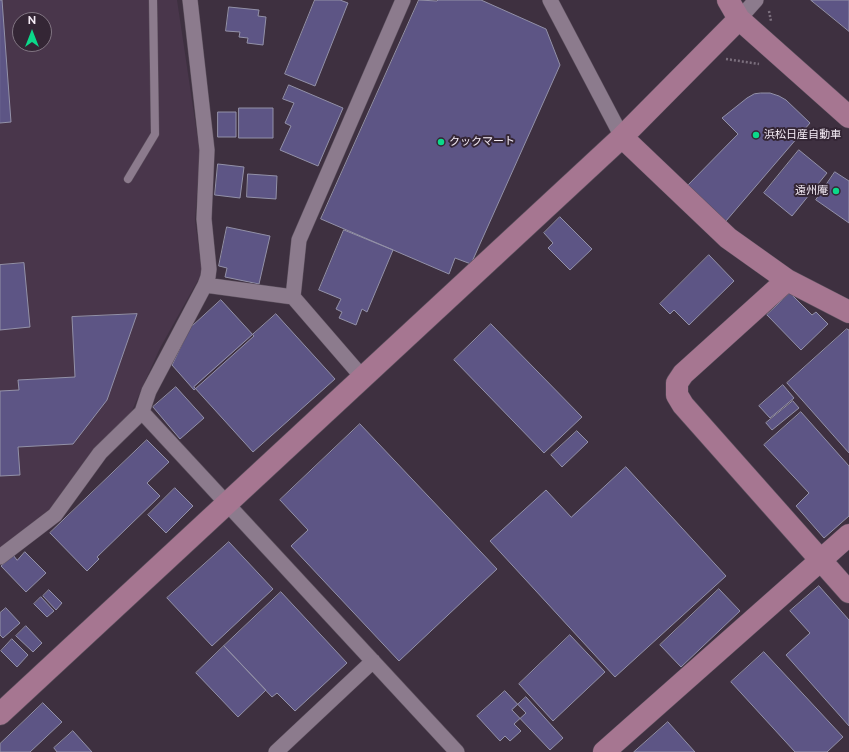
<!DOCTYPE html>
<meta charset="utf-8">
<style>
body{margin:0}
#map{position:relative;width:849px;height:752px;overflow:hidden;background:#3e3040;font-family:Raleway,sans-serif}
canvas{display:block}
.north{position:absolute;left:12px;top:12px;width:40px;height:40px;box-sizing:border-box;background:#342635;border:1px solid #817582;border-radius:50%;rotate:0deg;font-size:11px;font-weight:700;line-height:16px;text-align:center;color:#f5ecf6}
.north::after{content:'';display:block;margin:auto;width:14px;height:18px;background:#0bd98a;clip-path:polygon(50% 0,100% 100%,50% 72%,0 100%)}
</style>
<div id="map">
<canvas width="849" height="752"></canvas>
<div class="north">N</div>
</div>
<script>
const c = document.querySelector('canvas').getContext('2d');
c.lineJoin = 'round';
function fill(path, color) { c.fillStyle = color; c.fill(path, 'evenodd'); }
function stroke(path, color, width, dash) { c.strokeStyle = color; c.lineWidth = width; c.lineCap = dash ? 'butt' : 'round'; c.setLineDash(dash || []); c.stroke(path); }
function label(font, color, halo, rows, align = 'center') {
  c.font = font + ' Raleway,"Noto Sans JP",sans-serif'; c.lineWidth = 4; c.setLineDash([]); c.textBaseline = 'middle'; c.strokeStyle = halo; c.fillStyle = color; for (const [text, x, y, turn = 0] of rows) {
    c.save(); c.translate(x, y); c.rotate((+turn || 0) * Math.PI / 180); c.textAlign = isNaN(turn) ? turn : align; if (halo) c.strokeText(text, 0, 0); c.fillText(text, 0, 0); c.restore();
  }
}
fill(new Path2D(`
 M0,0H177L200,154L195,220L202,273L160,348L130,415L52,508L0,549ZM20,20H44V44H20Z`), '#49364b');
const building = new Path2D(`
 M0,0H2L11,122L0,123Z
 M315,0H340L348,3L315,86L285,74Z
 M419,0L437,1L438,0H481L546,29L560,65L471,264L455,258L449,274L321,219Z
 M811,0H849V31Z
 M229,7L259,10L258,16L266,17L263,45L247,43L248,38L239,37L240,32L226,31Z
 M289,85L343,108L318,166L280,150L291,126L285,123L294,103L283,99Z
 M761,93H770L779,96L786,100L810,123L726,221L687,186L738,134L722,118L747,98L754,94Z
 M239,108H273V138H239Z
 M218,112H236V137H218Z
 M799,150L827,173L792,216L764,193Z
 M218,164L244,167L240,198L215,195Z
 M835,172L849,181V223L816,200Z
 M248,174L277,176L276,199L247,197Z
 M560,217L592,249L570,270L548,248L553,243L544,233Z
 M227,227L270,236L259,284L225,277L227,268L219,266Z
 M344,230L393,250L367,312L362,309L356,325L339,318L342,312L336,309L341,299L319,290Z
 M709,255L734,281L689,325L674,310L670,314L660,304Z
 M24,263L30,327L0,330V265Z
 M790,293L812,315L816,312L828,324L801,350L767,315Z
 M221,300L254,336L194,390L172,365L190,328Z
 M137,314L107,400L73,444L18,447L20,475L0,476V391L19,390L18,380L75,377L72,317Z
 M276,314L335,379L253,452L194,387Z
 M491,324L582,417L544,453L454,360Z
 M847,329L849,330V453L787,383Z
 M783,385L794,398L770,418L759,406Z
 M176,387L204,418L180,439L153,407Z
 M793,401L799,408L772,430L766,423Z
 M801,412L849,466V516L824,538L796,506L809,493L764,445Z
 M360,424L497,569L399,661L291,546L308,530L280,500Z
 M577,431L588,442L562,467L551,455Z
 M147,440L169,462L147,483L160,496L97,557L99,559L87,571L50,533Z
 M626,467L726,576L615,677L490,541L546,490L571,517Z
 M175,488L193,506L166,533L148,515Z
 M229,542L273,589L212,646L167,598Z
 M25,552L46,573L26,592L1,566L13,555L17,560Z
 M819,586L849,620V726L786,655L810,633L790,611Z
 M719,589L740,611L681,667L660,645Z
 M49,590L62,603L56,610L43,596Z
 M281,592L347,663L295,711L277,693L272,697L224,646Z
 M41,597L54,611L47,617L34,604Z
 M6,608L20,623L3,638L0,635V613Z
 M26,626L42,643L33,652L16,636Z
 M570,635L605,672L553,721L519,684Z
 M12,639L28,655L17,667L1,651Z
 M224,646L266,690L238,717L196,673Z
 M764,652L843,737L827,752H795L731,682Z
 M505,691L526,713L514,724L521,731L510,741L505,736L500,741L477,716Z
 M526,697L563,738L550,750L512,710Z
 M43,703L62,722L30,752H0V744Z
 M668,722L695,752H634Z
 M73,731L92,752H57L54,748Z`);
fill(building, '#5d5585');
stroke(building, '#9391a8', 1);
const lane = new Path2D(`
 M128,179L155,134L153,0`);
const street = new Path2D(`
 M190,0L207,150L204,219L209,269L208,277L205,285
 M550,0L622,137
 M739,19L756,0
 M363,378L293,297L299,240L403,0
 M142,412L457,752
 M0,557L55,515L100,453L142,412L149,391L205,285L293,297
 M276,752L373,661`);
const secondary = new Path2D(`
 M728,0L739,19L849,117
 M622,137L728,238L787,280L849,312
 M787,280L683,374L677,383V395L683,405L849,592
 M0,714L622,137L739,19
 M604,752L849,535`);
stroke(lane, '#5b4f5c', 9);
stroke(street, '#5b4f5c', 16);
stroke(secondary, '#5b4f5c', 23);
stroke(new Path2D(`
 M769,11L771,21
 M726,59L759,64`), '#7b6f7d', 2.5, [2, 2]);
stroke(lane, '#8c7b8d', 8);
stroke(street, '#8c7b8d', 15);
stroke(secondary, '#a67691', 22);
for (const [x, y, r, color] of [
 [756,135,4,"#0bd98a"],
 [441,142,4,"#0bd98a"],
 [836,191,4,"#0bd98a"]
]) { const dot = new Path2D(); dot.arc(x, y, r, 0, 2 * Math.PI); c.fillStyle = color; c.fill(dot); stroke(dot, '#342635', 1.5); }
label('11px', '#f5ecf6', '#342635', [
 ["浜松日産自動車",764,135],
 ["クックマート",449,142],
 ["遠州庵",828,191,"right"]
], 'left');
</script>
